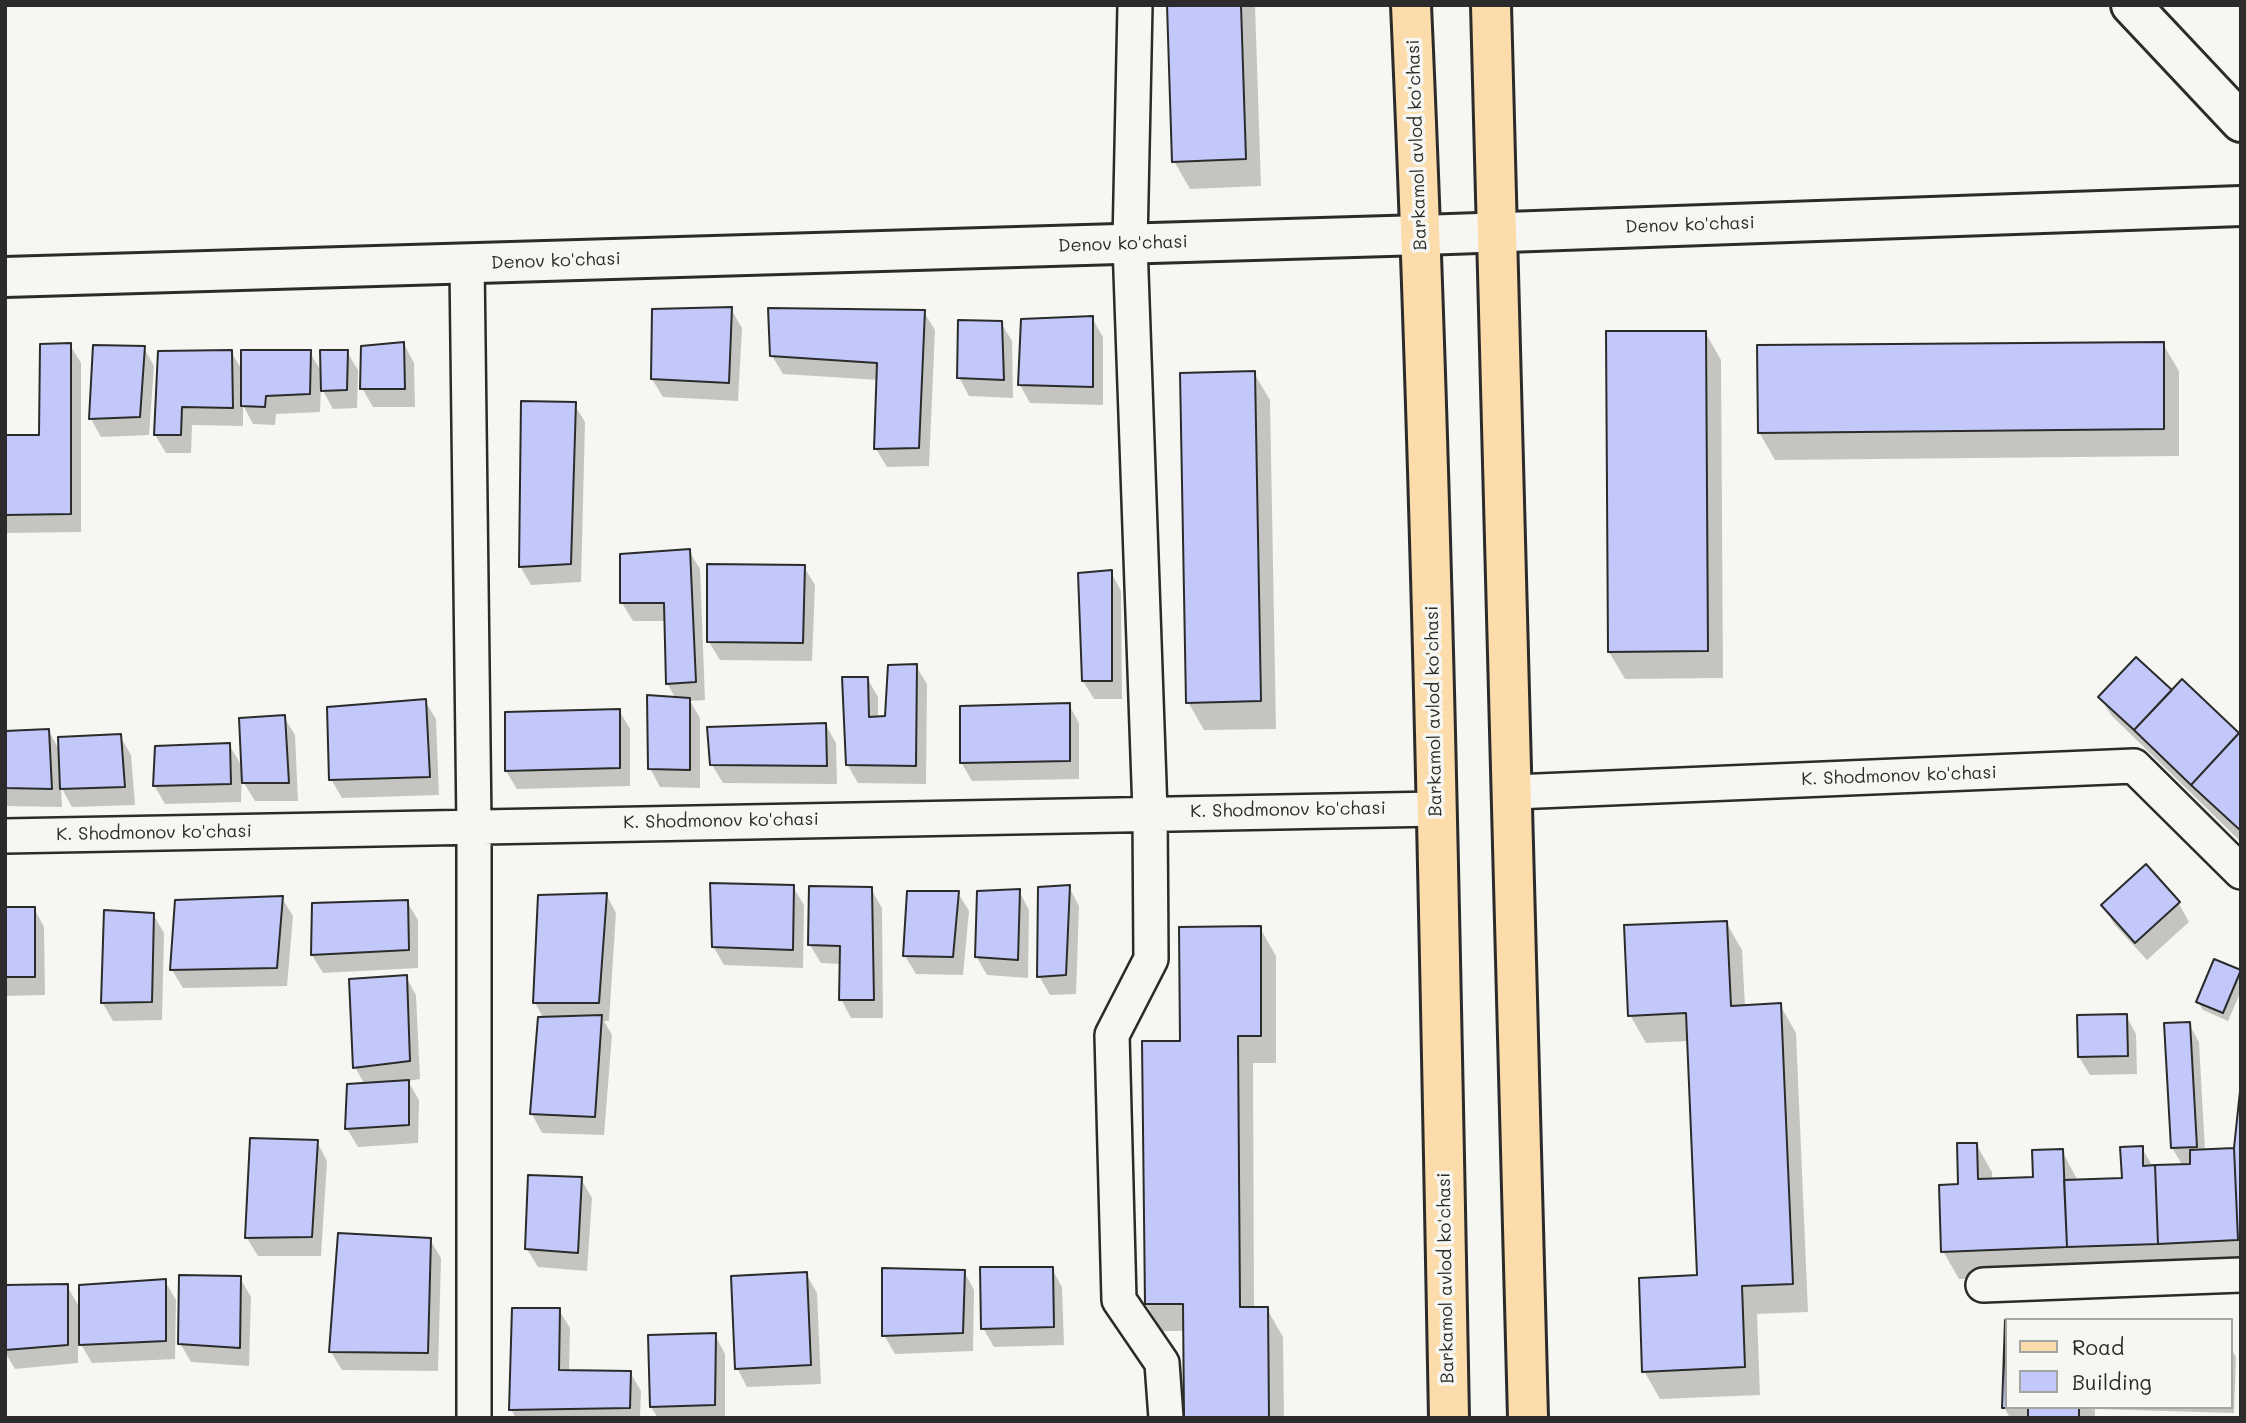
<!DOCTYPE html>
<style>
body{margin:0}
#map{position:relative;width:2246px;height:1423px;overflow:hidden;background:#f6f6f2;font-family:Mali,sans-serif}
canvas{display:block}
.frame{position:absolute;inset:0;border:7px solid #2b2b2b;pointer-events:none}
.legend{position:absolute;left:2005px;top:1318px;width:228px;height:91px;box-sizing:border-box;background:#f6f6f2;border:2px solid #a5a5a2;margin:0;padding:9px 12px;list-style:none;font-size:21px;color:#2b2b2b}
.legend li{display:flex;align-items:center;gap:14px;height:35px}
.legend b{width:35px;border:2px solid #a5a5a2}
</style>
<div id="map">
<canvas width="2246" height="1423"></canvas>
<div class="frame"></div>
<ul class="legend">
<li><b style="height:9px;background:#fddcac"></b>Road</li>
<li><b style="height:19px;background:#c2c8fa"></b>Building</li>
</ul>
</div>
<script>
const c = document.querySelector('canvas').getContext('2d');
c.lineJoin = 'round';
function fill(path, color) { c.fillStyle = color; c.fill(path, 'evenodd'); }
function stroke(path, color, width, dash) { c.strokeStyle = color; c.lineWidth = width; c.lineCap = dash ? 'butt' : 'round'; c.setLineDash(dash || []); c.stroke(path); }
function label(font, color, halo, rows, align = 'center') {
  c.font = font + ' Mali,sans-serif'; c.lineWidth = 7; c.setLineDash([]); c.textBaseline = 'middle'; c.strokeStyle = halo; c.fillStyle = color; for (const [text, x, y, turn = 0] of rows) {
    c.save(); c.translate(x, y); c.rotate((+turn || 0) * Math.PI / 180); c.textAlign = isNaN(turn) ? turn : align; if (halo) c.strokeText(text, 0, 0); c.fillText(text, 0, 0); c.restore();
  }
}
fill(new Path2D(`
 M1169,5H1255L1261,186L1190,189L1174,161Z
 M731,309L742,328L738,401L663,397L652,379Z
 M924,312L935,330L929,466L887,467L876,449L879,380L783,374L772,356Z
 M1092,318L1103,337V405L1030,403L1020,385Z
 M1001,323L1012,341L1013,398L969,396L959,377Z
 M1705,332L1721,360L1723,678L1625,679L1609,652Z
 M404,344L414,363L415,407H373L362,388Z
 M2163,344L2179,371V456L1775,460L1759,432Z
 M70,345L81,363V532L5,533V437H41Z
 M144,348L154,366L149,435L101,437L91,419Z
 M231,352L243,371L310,352L322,373L347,352L358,370L357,408L333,409L321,387L320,412L276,414L275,425L253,424L243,405V426L192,425L191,453H166L155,435Z
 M1254,373L1270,400L1276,729L1204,730L1188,702Z
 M574,404L585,422L581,582L531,585L520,566Z
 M689,551L700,569L705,700L690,701L700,718V788L660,787L650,768L676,699L667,683L666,621H633L622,603Z
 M804,567L815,585L812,661L720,660L709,642Z
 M1111,572L1121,591L1122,699H1094L1083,681Z
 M916,666L927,684L926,784L858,783L847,764L867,678L878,697V718H887Z
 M2182,682L2241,734V842L2111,715L2100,697L2172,693Z
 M425,701L436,719L439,795L342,798L331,779Z
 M1069,705L1079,723V779L972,781L961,762Z
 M619,710L630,729V786L517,789L506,771Z
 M284,717L295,735L298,801H255L244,783Z
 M825,724L836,743L837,784L723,783L712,765Z
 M48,730L60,751L120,736L131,755L135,805L72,807L61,787L62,807L5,806V732Z
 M229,745L242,766L241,802L165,804L154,785Z
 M2145,867L2179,904L2189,922L2147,960L2114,924L2103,905Z
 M793,887L804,905L803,968L724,965L713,946Z
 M1069,887L1079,906L1076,994L1050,995L1039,976Z
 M871,889L882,908L883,1018H851L841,999V964L821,963L810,945Z
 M1019,891L1029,910L1028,978L987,975L976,956Z
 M958,893L969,911L963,975L916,974L905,956Z
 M606,894L616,913L609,1021H604L612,1035L604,1135L542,1133L532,1114L539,1019H544L535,1003Z
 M282,898L293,916L287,986L183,988L172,970Z
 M407,902L418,920V968L323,973L312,955Z
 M34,908L44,927L45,995L5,996V909Z
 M153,914L164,933L162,1020L113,1021L102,1002Z
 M1726,922L1742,950L1745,1007L1780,1005L1796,1033L1808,1312L1757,1314L1760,1395L1660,1399L1644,1371L1699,1277L1689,1041L1646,1043L1630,1015Z
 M1260,928L1276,956V1063H1253L1254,1309H1267L1283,1337L1284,1418H1186L1185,1331H1162L1146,1304Z
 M2215,961L2241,972V991L2228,1021L2203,1010L2198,1002Z
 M406,977L416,995L420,1079L408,1081L419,1100L418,1143L358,1147L347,1129L365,1085L355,1067Z
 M2126,1016L2136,1034L2137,1074L2090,1075L2079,1057Z
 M2189,1024L2199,1042L2205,1151L2236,1150L2241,1098V1268L1959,1279L1943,1251L1960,1186L1976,1144L1992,1172V1180L2035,1179L2062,1151L2078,1181L2123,1180L2142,1148L2153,1167L2183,1166L2172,1148Z
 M317,1142L327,1161L321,1256H258L247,1238Z
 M581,1179L592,1198L587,1271L538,1267L527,1249Z
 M430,1240L441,1258L438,1371L342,1370L331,1352Z
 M1052,1269L1062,1287L1064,1345L994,1347L983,1328Z
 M964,1271L974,1290L973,1351L895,1354L884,1335Z
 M806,1274L817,1293L821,1384L747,1387L737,1368Z
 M240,1278L251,1297L249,1366L191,1362L180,1343Z
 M165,1281L176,1300L175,1359L92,1363L78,1339V1363L15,1369L5,1352V1286H67L81,1310Z
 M559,1310L570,1328L569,1372H630L641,1391L640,1418H516L511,1409Z
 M715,1335L725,1354V1418H658L651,1407Z
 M2006,1336V1407H2230V1347L2236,1357L2234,1413L2095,1409V1418H2010L2004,1407Z`), '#0003');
const building = new Path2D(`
 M1167,5H1241L1246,159L1172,162Z
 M732,307L729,383L651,379L652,309Z
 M768,308L925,310L919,448L874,449L877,363L770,356Z
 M1093,316V387L1018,385L1021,319Z
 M958,320L1002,321L1004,380L957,378Z
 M1606,331H1706L1708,651L1608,652Z
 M404,342L405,389H360L361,346Z
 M2164,342V429L1758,433L1757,345Z
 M71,343V514L5,515V435H39L40,344Z
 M93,345L145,346L140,417L89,419Z
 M232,350L233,408L182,407L181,435H154L158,351Z
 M241,350H311L310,394L266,396L265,407L241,406Z
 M320,350H348L347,390L321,391Z
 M1255,371L1261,701L1186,703L1180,373Z
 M521,401L576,402L571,564L519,567Z
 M690,549L696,682L666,684L664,603H620V554Z
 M707,564L805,565L803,643L707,642Z
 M1112,570V681H1082L1078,573Z
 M2136,657L2172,690L2134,730L2098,697Z
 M917,664L916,766L846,765L842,677H868L869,717L885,716L888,665Z
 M2182,679L2239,733L2191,785L2134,730Z
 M647,695L690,698V770L648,769Z
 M426,699L430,777L329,780L327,707Z
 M1070,703V761L960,763V706Z
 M620,709V768L505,771V712Z
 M285,715L289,783H242L239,718Z
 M826,723L827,766L710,765L707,727Z
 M49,729L52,789L5,788V731Z
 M2241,731V831L2191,785Z
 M121,734L125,787L60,789L58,737Z
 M230,743L231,784L153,786L155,746Z
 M2146,864L2180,902L2135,943L2101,905Z
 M710,883L794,885L793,950L712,947Z
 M1070,885L1066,975L1037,977L1038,887Z
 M809,886L872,887L874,1000H839L840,946L808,945Z
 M1020,889L1018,960L975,957L977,891Z
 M907,891H959L953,957L903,956Z
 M607,893L599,1003H533L538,895Z
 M283,896L277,968L170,970L175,900Z
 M408,900L409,950L311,955L312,903Z
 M5,907H35V977H5Z
 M104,910L154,913L152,1002L101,1003Z
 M1727,921L1731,1006L1781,1003L1793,1284L1742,1286L1745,1367L1642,1372L1639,1278L1697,1275L1686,1013L1628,1016L1624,925Z
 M1261,926V1036H1238L1240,1307H1268L1269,1417L1184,1418L1183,1304H1145L1142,1041H1180L1179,927Z
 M2214,959L2241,970L2223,1013L2196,1002Z
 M407,975L410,1061L353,1068L349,979Z
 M2127,1014L2128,1056L2078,1057L2077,1015Z
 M602,1015L595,1117L530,1114L538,1017Z
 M2190,1022L2197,1147L2171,1148L2164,1023Z
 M409,1080V1125L345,1129L347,1084Z
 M2240,1091L2241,1240H2238L2234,1148Z
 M250,1138L318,1140L312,1237L245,1238Z
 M1957,1143H1977L1978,1179L2033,1177L2032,1150L2063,1149L2067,1247L1941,1252L1939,1185L1958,1184Z
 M2143,1146V1166L2155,1165L2158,1244L2067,1247L2064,1180L2122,1178L2120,1147Z
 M2234,1148L2238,1240L2158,1244L2155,1165L2190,1164V1150Z
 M528,1175L582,1177L578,1253L525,1249Z
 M338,1233L431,1238L428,1353L329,1352Z
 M980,1267H1053L1054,1327L981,1329Z
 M882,1268L965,1270L963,1333L882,1336Z
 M807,1272L811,1365L735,1369L731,1276Z
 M179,1275L241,1276L240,1348L178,1344Z
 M166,1279V1341L79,1345V1285Z
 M68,1284V1345L5,1350V1285Z
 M512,1308H560L559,1370L631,1371L630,1408L509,1410Z
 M2005,1320L2006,1407H2079V1418H2028V1408H2002Z
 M716,1333L715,1405L650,1407L648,1335Z`);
fill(building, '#c2c8fa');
stroke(building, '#2b2b2b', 2);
const street = new Path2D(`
 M1135,5L1130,244L1150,812L1151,959L1112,1035L1119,1300L1162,1363L1166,1418
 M467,263L474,826V1418
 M1514,792L2134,766L2241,872
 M5,836L1437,809
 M1983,1285L2241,1275`);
const secondary = new Path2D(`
 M2131,5L2241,122
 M5,277L1422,235L2241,206`);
const primary = new Path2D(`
 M1411,5C1432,476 1440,947 1449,1418
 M1491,5L1528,1418`);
stroke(street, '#2b2b2b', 38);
stroke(secondary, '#2b2b2b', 44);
stroke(primary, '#2b2b2b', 44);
stroke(street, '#f6f6f2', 33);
stroke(secondary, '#f6f6f2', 38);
stroke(primary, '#fddcac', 38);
label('18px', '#2b2b2b', '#f6f6f2', [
 ["Barkamol avlod ko'chasi",1417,145,-92],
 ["Denov ko'chasi",1690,225,-2],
 ["Denov ko'chasi",1123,244,-2],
 ["Denov ko'chasi",556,261,-2],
 ["Barkamol avlod ko'chasi",1434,711,-91],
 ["K. Shodmonov ko'chasi",1899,776,-2],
 ["K. Shodmonov ko'chasi",1288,810,-1],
 ["K. Shodmonov ko'chasi",721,821,-1],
 ["K. Shodmonov ko'chasi",154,833,-1],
 ["Barkamol avlod ko'chasi",1446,1278,-91]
]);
</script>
